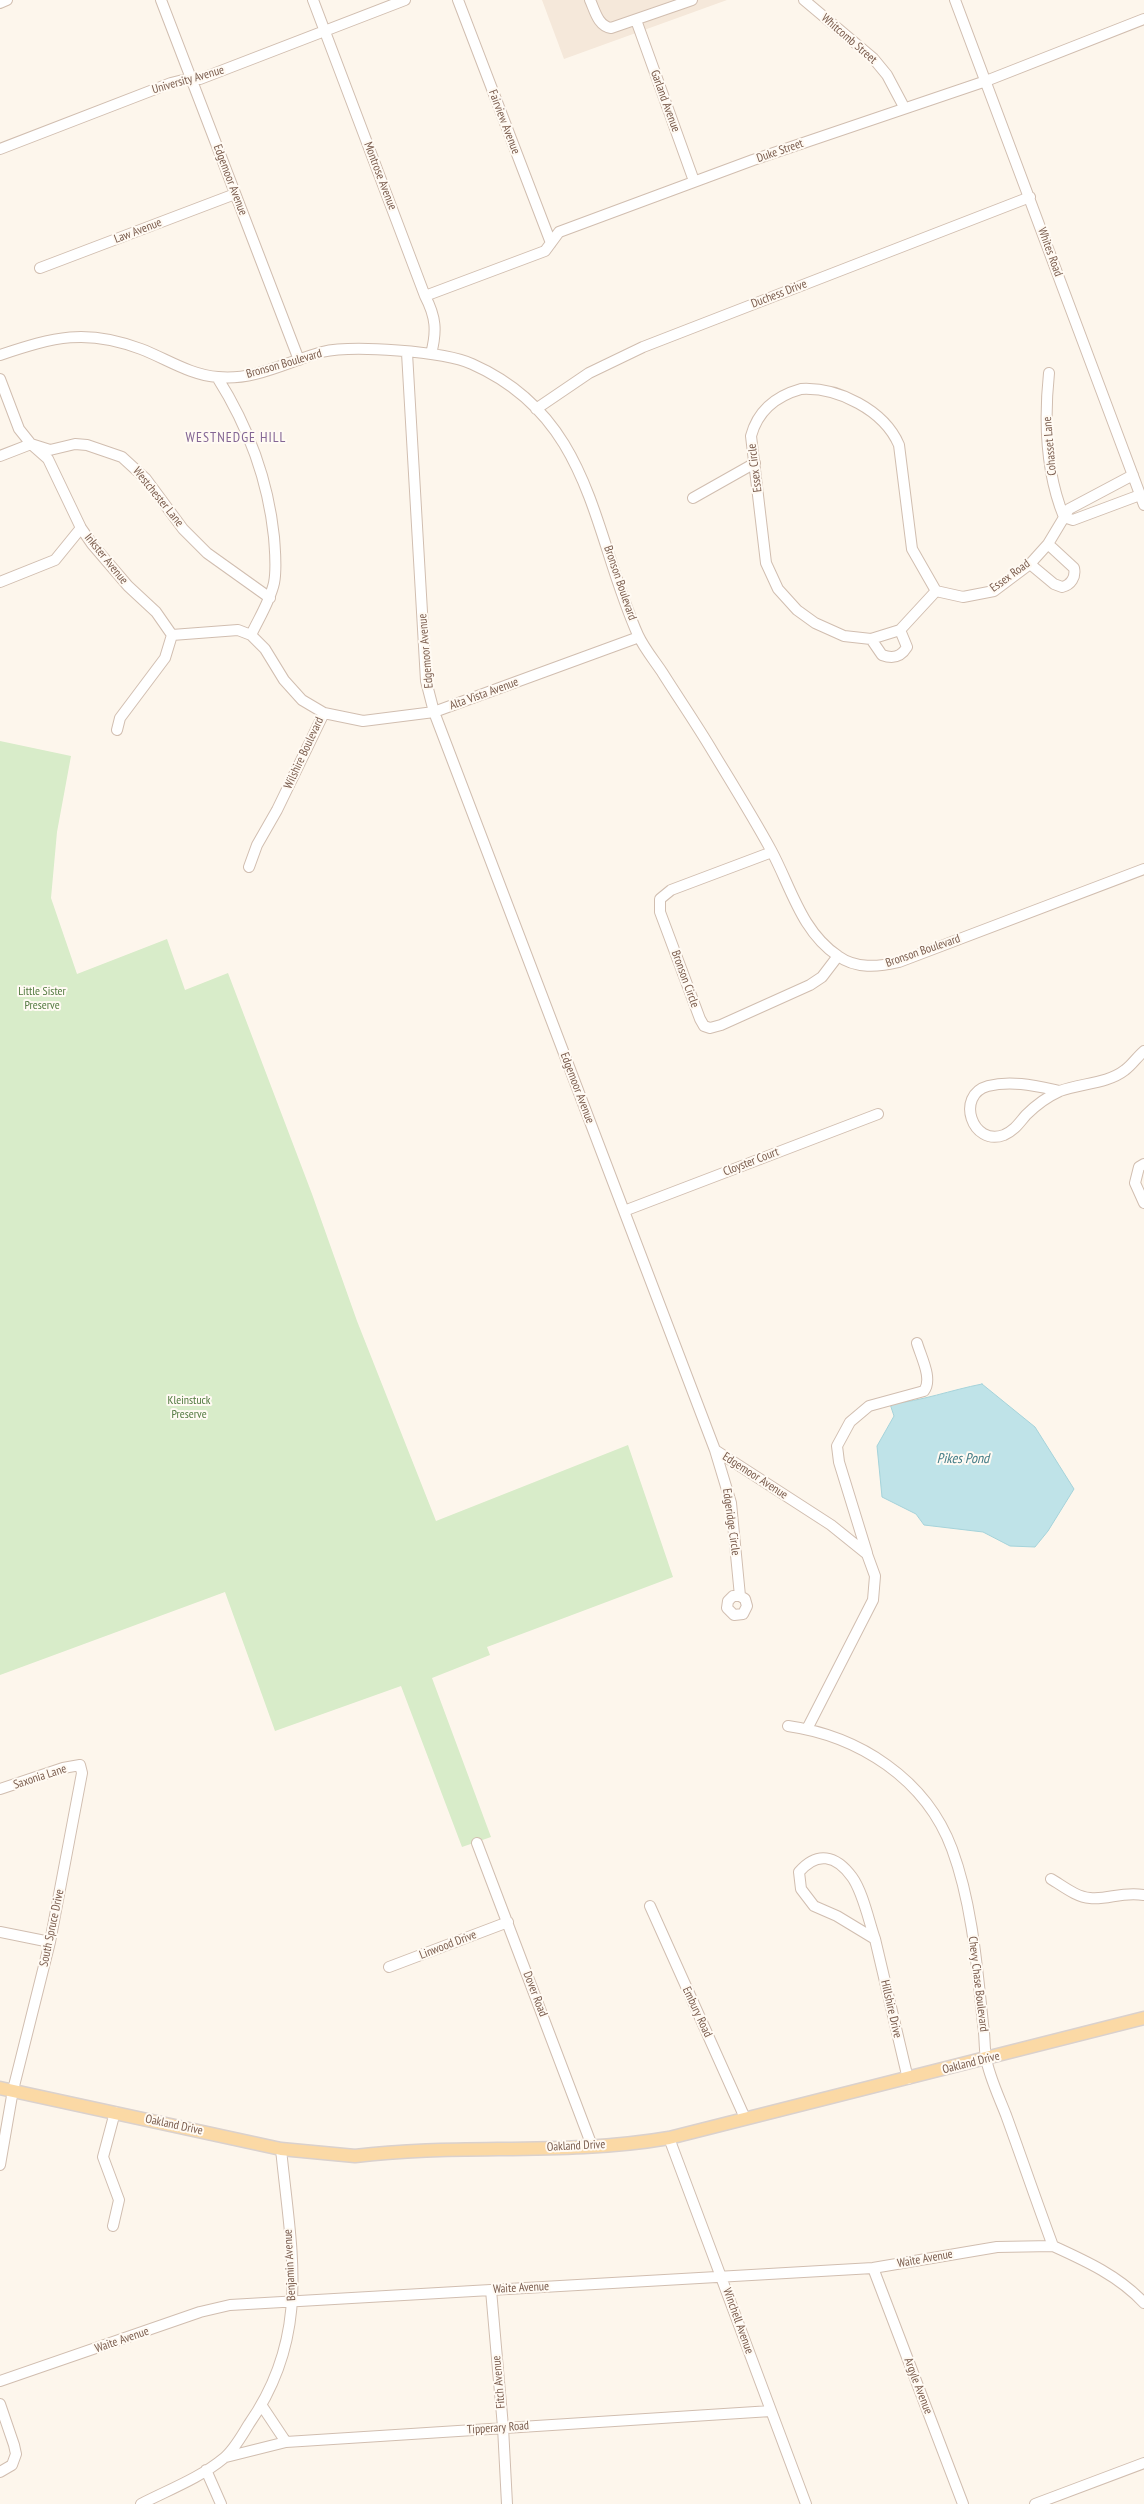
<!DOCTYPE html>
<style>
body{margin:0}
canvas{display:block;background:#fdf6ec}
</style>
<canvas width="1144" height="2504"></canvas>
<script>
const c = document.querySelector('canvas').getContext('2d');
c.lineJoin = 'round';
function fill(path, color) { c.fillStyle = color; c.fill(path, 'evenodd'); }
function stroke(path, color, width, dash) { c.strokeStyle = color; c.lineWidth = width; c.lineCap = dash ? 'butt' : 'round'; c.setLineDash(dash || []); c.stroke(path); }
function label(font, color, halo, rows, align = 'center') {
  c.font = font + ' "PT Sans Narrow",sans-serif'; c.lineWidth = 4; c.setLineDash([]); c.textBaseline = 'middle'; c.strokeStyle = halo; c.fillStyle = color; for (const [text, x, y, turn = 0] of rows) {
    c.save(); c.translate(x, y); c.rotate((+turn || 0) * Math.PI / 180); c.textAlign = isNaN(turn) ? turn : align; if (halo) c.strokeText(text, 0, 0); c.fillText(text, 0, 0); c.restore();
  }
}
fill(new Path2D(`
 M542,0H727L564,59Z`), '#f5e8da');
fill(new Path2D(`
 M0,741L71,756L57,832L51,898L77,974L167,939L185,990L228,973L312,1194L357,1321L436,1521L628,1445L673,1577L487,1647L490,1655L432,1678L491,1837L462,1847L401,1686L275,1731L225,1592L0,1675Z`), '#d8ecc9');
const water = new Path2D(`
 M982,1384L1035,1427L1074,1489L1048,1531L1035,1547L1010,1546L983,1532L924,1525L916,1514L882,1497L877,1446L894,1416L890,1404C922,1401 951,1390 982,1384Z`);
fill(water, '#bfe3e8');
stroke(water, '#a5d3da', 1);
const minor = new Path2D(`
 M161,0L299,360
 M313,0L425,296C436,317 437,331 431,354
 M458,0L551,243
 M590,0C595,11 598,26 611,28L692,0
 M804,0L873,58L887,75L904,107
 M955,0L1144,505
 M0,3L7,0
 M636,20L694,181
 M0,149L171,83L191,78L200,79L405,0
 M40,268L235,194
 M425,296L545,251L559,232L753,160L986,81L1144,19
 M407,353L426,681L434,712L715,1450L831,1525L867,1554L875,1576L873,1600L807,1729
 M0,355C54,337 86,328 141,349C167,359 190,375 218,377C254,381 289,361 322,352C352,345 444,351 472,364C592,417 592,532 638,635C644,648 654,660 662,672C679,699 697,725 713,752C733,785 753,817 771,850C791,887 801,931 838,956C856,969 878,967 899,962L1144,869
 M1049,373C1044,421 1046,473 1064,517
 M217,377C248,426 268,480 274,537C275,552 277,568 274,583C270,601 259,618 251,635
 M0,379L19,429L31,444L48,459L81,528L92,544L128,586L156,612L172,635L165,658L120,718L117,730
 M801,389C838,387 884,410 899,445L912,549L936,591L900,630L871,639L844,636L815,623L797,610L778,589L766,563L751,436C758,410 776,396 801,389Z
 M536,409L589,373L643,347L1030,197
 M0,456L31,444L50,450L75,444L87,445L122,457L146,479L183,529L207,553L270,598
 M693,498L755,463
 M1064,517L1073,520L1140,495
 M1030,564L1054,584L1062,587C1071,585 1076,577 1074,568L1048,544
 M0,582L55,560L81,528
 M936,591L963,597L994,591L1030,564L1048,544L1069,509L1133,475
 M172,635L238,630L251,635L265,649L284,680L302,700L324,713L363,721L434,712L639,637
 M871,639L882,655C893,659 901,657 907,647L900,630
 M772,852L671,890L660,899V912L700,1019L704,1026L710,1028L721,1025L810,985L822,977L838,956
 M249,867L257,845L277,810L324,713
 M1060,1091C1036,1086 1012,1080 988,1086C955,1095 972,1147 1004,1135C1015,1130 1019,1123 1026,1115C1035,1106 1049,1096 1060,1091C1081,1083 1107,1084 1125,1070C1132,1065 1137,1057 1144,1051
 M1144,1164L1139,1167L1135,1183L1144,1203
 M624,1211L878,1114
 M715,1450L731,1503L740,1596L745,1599L747,1606L743,1614L734,1615L727,1608L728,1601L733,1596H740
 M867,1553L839,1462L837,1446L850,1422L869,1406L924,1391C933,1379 921,1357 917,1343
 M788,1726C859,1736 926,1779 952,1849C972,1903 977,1966 983,2024C985,2035 984,2046 986,2058C989,2076 999,2097 1006,2115C1022,2159 1037,2203 1053,2246C1086,2261 1119,2276 1144,2303
 M0,1789L63,1768L80,1765L82,1773L50,1942L13,2090L0,2165
 M477,1843L592,2146
 M1051,1879C1063,1886 1076,1897 1090,1898C1108,1900 1122,1891 1144,1895
 M650,1906L745,2118
 M0,1932L50,1942
 M875,1939C869,1922 863,1892 852,1877C836,1855 817,1851 799,1872L801,1889L814,1906L837,1916L875,1939L908,2079
 M389,1967L508,1922
 M669,2138L806,2504
 M113,2226L119,2200L103,2157L115,2112
 M873,2268L963,2504
 M491,2290L503,2427L507,2504
 M0,2381L200,2312L230,2305L873,2268L997,2247L1053,2246
 M0,2404L14,2445L16,2454L12,2465L0,2472
 M262,2406L286,2442
 M226,2457L286,2442L771,2411
 M206,2470L221,2504
 M141,2504C168,2490 200,2478 224,2458C234,2450 242,2435 249,2424C312,2334 291,2251 281,2149
 M1035,2504L1144,2463`);
const major = new Path2D(`
 M0,2088L281,2149L355,2156C459,2143 565,2156 669,2138L1144,2018`);
stroke(minor, '#d1beb0', 12);
stroke(major, '#dad1cd', 15);
stroke(minor, '#fff', 10);
stroke(major, '#fbd9a5', 12);
label('12px', '#7a5c4d', '#fffaf3', [
 ["Whitcomb Street",849,39,41],
 ["University Avenue",188,80,-16],
 ["Garland Avenue",665,101,70],
 ["Fairview Avenue",504,122,69],
 ["Duke Street",780,151,-19],
 ["Montrose Avenue",380,176,69],
 ["Edgemoor Avenue",230,180,69],
 ["Law Avenue",138,231,-21],
 ["Whites Road",1050,252,70],
 ["Duchess Drive",779,294,-21],
 ["Bronson Boulevard",284,364,-16],
 ["Cohasset Lane",1050,446,-95],
 ["Essex Circle",755,468,-97],
 ["Westchester Lane",158,497,51],
 ["Inkster Avenue",106,559,51],
 ["Essex Road",1010,576,-36],
 ["Bronson Boulevard",620,583,71],
 ["Edgemoor Avenue",426,651,-95],
 ["Alta Vista Avenue",484,694,-20],
 ["Wilshire Boulevard",304,753,-65],
 ["Bronson Boulevard",923,951,-19],
 ["Bronson Circle",685,979,70],
 ["Edgemoor Avenue",577,1088,69],
 ["Cloyster Court",751,1162,-21],
 ["Edgemoor Avenue",755,1476,33],
 ["Edgeridge Circle",731,1522,82],
 ["Saxonia Lane",40,1777,-18],
 ["South Spruce Drive",52,1928,-78],
 ["Linwood Drive",448,1945,-21],
 ["Chevy Chase Boulevard",978,1984,83],
 ["Dover Road",535,1994,69],
 ["Hillshire Drive",891,2009,77],
 ["Embury Road",697,2012,65],
 ["Oakland Drive",971,2063,-14],
 ["Oakland Drive",174,2125,12],
 ["Oakland Drive",576,2146,-3],
 ["Waite Avenue",925,2259,-10],
 ["Benjamin Avenue",290,2265,-93],
 ["Waite Avenue",521,2288,-3],
 ["Winchell Avenue",738,2321,70],
 ["Waite Avenue",122,2340,-19],
 ["Fitch Avenue",499,2382,-95],
 ["Argyle Avenue",918,2386,69],
 ["Tipperary Road",498,2428,-4]
]);
label('12px', '#537a41', '#fffaf3', [
 ["Little Sister",42,992],
 ["Preserve",42,1006],
 ["Kleinstuck",189,1401],
 ["Preserve",189,1415]
]);
c.letterSpacing = '1px';
label('14px', '#846695', '#fffaf3', [
 ["WESTNEDGE HILL",236,438]
]);
c.letterSpacing = '0px';
label('italic 14px', '#437c86', '#fffaf3', [
 ["Pikes Pond",963,1459]
]);
</script>
